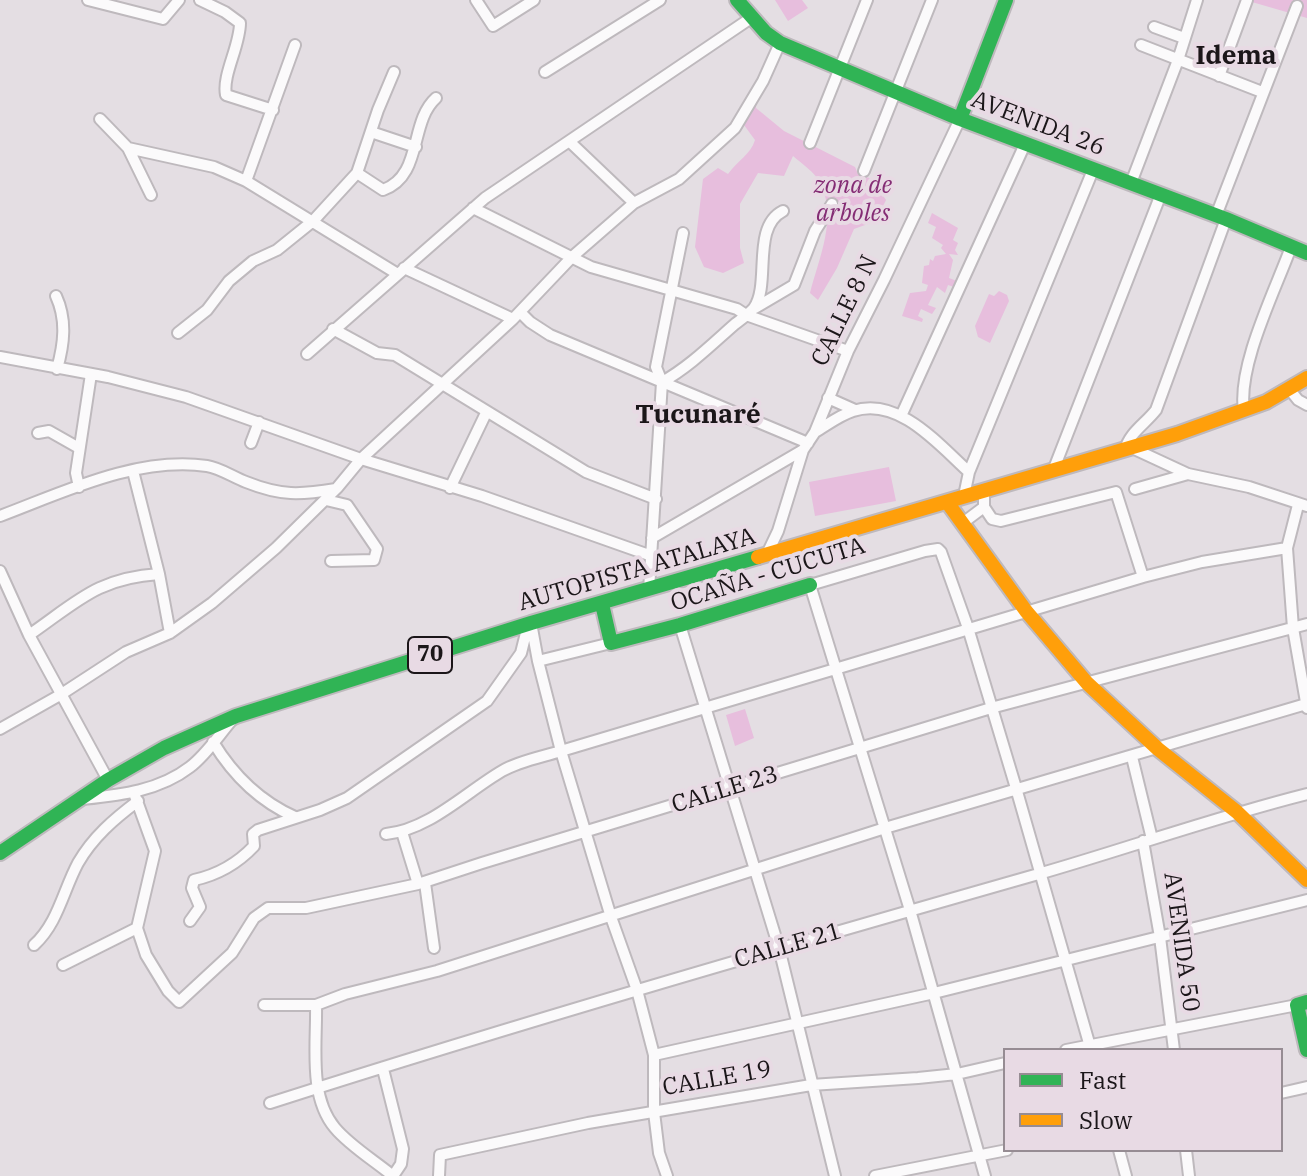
<!DOCTYPE html>
<meta charset="utf-8">
<style>
body{margin:0}
#map{position:relative;width:1307px;height:1176px;overflow:hidden;background:#e4dee3;font-family:"IBM Plex Serif",serif}
canvas{display:block}
.legend{position:absolute;left:1003px;top:1048px;width:280px;height:104px;box-sizing:border-box;background:#e8dae4;border:2px solid #968c93;margin:0;padding:10px 14px;list-style:none;font-size:24px;color:#1b1619}
.legend li{display:flex;align-items:center;gap:16px;height:40px}
.legend b{width:40px;border:2px solid #968c93}
</style>
<div id="map">
<canvas width="1307" height="1176"></canvas>
<ul class="legend">
<li><b style="height:10px;background:#30b455"></b>Fast</li>
<li><b style="height:10px;background:#ff9f0a"></b>Slow</li>
</ul>
</div>
<script>
const c = document.querySelector('canvas').getContext('2d');
c.lineJoin = 'round';
function fill(path, color) { c.fillStyle = color; c.fill(path, 'evenodd'); }
function stroke(path, color, width, dash) { c.strokeStyle = color; c.lineWidth = width; c.lineCap = dash ? 'butt' : 'round'; c.setLineDash(dash || []); c.stroke(path); }
function label(font, color, halo, rows, align = 'center') {
  c.font = font + ' "IBM Plex Serif",serif'; c.lineWidth = 8; c.setLineDash([]); c.textBaseline = 'middle'; c.strokeStyle = halo; c.fillStyle = color; for (const [text, x, y, turn = 0] of rows) {
    c.save(); c.translate(x, y); c.rotate((+turn || 0) * Math.PI / 180); c.textAlign = isNaN(turn) ? turn : align; if (halo) c.strokeText(text, 0, 0); c.fillText(text, 0, 0); c.restore();
  }
}
fill(new Path2D(`
 M775,0H802L808,8L788,21Z
 M1245,0H1307V18Z
 M757,96L756,108L784,131L855,167L858,174L872,179L886,200L876,221L854,229L837,268L818,300L810,293C819,258 838,217 820,183C815,172 802,164 793,156L784,176L758,173L740,204V248L744,263L723,273L704,267L695,247L703,179L718,168L728,174C737,161 751,154 755,140L741,121Z
 M932,213L958,228L953,240L958,243L955,250L958,255L949,254L953,260L949,278L957,281L954,287L948,285L945,293L937,287L928,305L936,308L932,314L921,309L918,316L923,319L922,322L902,316L910,293L926,291L928,285L922,283L924,266L929,265L930,259L933,261L935,256L946,254L941,248L943,245L932,238L936,227L928,223Z
 M999,291L1007,295L1009,301L990,343L978,337L975,326L989,294L994,296Z
 M889,467L896,501L815,516L809,482Z
 M745,709L754,738L735,746L726,715Z`), '#e7bedd');
const street = new Path2D(`
 M88,0L163,19L179,0
 M200,0L225,12L240,23C240,46 222,75 226,95L273,110
 M476,0L493,26L534,0
 M1154,27L1184,38
 M1141,45L1262,92
 M545,72L660,0
 M1219,76L1247,0
 M100,119L128,148L151,195
 M371,132L416,147
 M570,142L634,203
 M810,143L867,0
 M128,148L214,167L246,181L396,273
 M864,171L932,0
 M357,173L383,190C423,176 409,122 436,98
 M246,181L295,45
 M1131,183L1178,60L1197,0
 M473,208L591,267L737,309L746,315L848,351
 M1219,208L1297,6
 M404,268L513,319
 M56,296C67,320 64,344 57,369
 M755,308L794,285L815,231L832,204
 M520,312L530,322L550,335L808,443
 M333,329L377,353L395,355L586,472L656,499
 M178,333L207,310L229,281L253,261L277,250L313,221L357,173L378,110L394,72
 M307,354L485,198L751,18
 M0,357L108,377L186,397L361,459L482,496L649,555
 M662,382C689,367 711,345 735,324C740,320 749,314 754,308C771,284 751,227 783,211
 M1290,390L1298,400L1307,405
 M828,398L855,410
 M1244,411C1237,366 1275,291 1291,247
 M901,416L1025,144
 M815,432C827,425 840,415 853,411C899,396 939,445 969,472
 M38,433L49,431L79,448
 M251,443L259,422
 M1132,448L1188,474L1249,487L1307,506
 M1125,450C1129,433 1145,424 1156,410L1226,219
 M133,471L159,574L170,633
 M1053,471L1161,194
 M79,487L76,473L91,374
 M450,488L486,413
 M1135,489L1188,474
 M984,490V507L992,519L1001,521L1116,492L1143,577
 M964,496L969,472L1093,170
 M326,500L347,505L377,549L374,560L331,561
 M1298,505L1287,548L1293,628L1307,708
 M0,516C64,492 137,456 207,466C220,468 233,477 246,482C281,496 300,495 336,489
 M964,522L984,507
 M652,538L803,450
 M767,554L778,531L803,450L815,432L848,351L884,280L960,119
 M0,571L29,635L108,780
 M649,590L662,382L656,367L683,233
 M531,623L538,661L561,751L611,917L637,990L654,1055V1112L659,1153L667,1176
 M680,625L779,948L835,1176
 M29,635C77,602 97,578 159,574
 M538,661L611,643
 M0,729L60,695L126,652L170,633L212,603L276,548L337,488L361,459L513,319L572,257L634,203L679,179L735,128L763,81L780,43
 M213,742C233,775 259,801 295,817
 M1132,757L1152,839
 M134,793L155,851L137,928L146,955L168,991L179,1002L232,953L254,918L268,908H306L418,884L482,863L991,708L1307,624
 M83,799C120,795 159,791 190,767C206,755 219,735 232,720
 M402,832L418,884
 M386,834C429,830 466,792 502,771C519,761 542,757 561,751L1143,577L1202,562L1287,548
 M1143,841L1160,937L1174,1050
 M425,883L434,948
 M190,921L200,907L192,888L194,880C217,875 238,863 254,846L253,834L258,830L320,810L347,798L487,701L521,653L528,625
 M34,945C58,923 63,891 78,863C93,837 114,819 138,801
 M63,965L137,928
 M264,1005H316L345,994L437,971L885,828L1306,704
 M316,1005C317,1044 308,1096 335,1128C350,1146 375,1161 393,1176
 M1066,1050L1297,1005
 M654,1055L934,993L1307,900
 M383,1069L403,1149L401,1164L393,1176
 M1281,1093L1307,1087
 M270,1103C523,1022 779,948 1035,875C1126,849 1215,817 1307,794
 M1119,1150L1126,1176
 M1186,1150L1189,1176
 M439,1176L440,1155L588,1123L811,1085L918,1078L957,1074L1005,1063
 M875,1176L1007,1150
 M985,1176L910,910L810,585L925,551L938,549L941,552L968,628L1016,788L1091,1050`);
const fast = new Path2D(`
 M737,0L766,33L780,43L960,119L1226,219L1307,253
 M960,119L1006,0
 M602,604L611,643L680,625L810,585
 M0,853L108,780L164,748L236,716L531,623L758,557
 M1307,1002L1297,1005L1307,1050`);
const slow = new Path2D(`
 M947,502L1026,611L1087,683L1158,749L1237,812L1307,880
 M758,557L1177,434L1266,402L1307,378`);
stroke(street, '#beb9bd', 14);
stroke(fast, '#beb9bd', 18);
stroke(slow, '#beb9bd', 18);
stroke(street, '#fbfafb', 10);
stroke(fast, '#30b455', 14);
stroke(slow, '#ff9f0a', 14);
for (const [x, y, w] of [
 [430,655,44]
]) { const box = new Path2D(); box.roundRect(x - w / 2, y - 18, w, 36, 6); c.fillStyle = '#e8dae4'; c.fill(box); stroke(box, '#1b1619', 2); }
label('bold 22px', '#1b1619', null, [
 ["70",430,655]
]);
label('24px', '#1b1619', '#e8dae4', [
 ["AVENIDA 26",1038,124,21],
 ["CALLE 8 N",845,311,-64],
 ["AUTOPISTA ATALAYA",637,570,-16],
 ["OCAÑA - CUCUTA",768,575,-17],
 ["CALLE 23",725,790,-17],
 ["AVENIDA 50",1181,942,82],
 ["CALLE 21",788,946,-16],
 ["CALLE 19",717,1079,-10]
]);
label('italic 24px', '#842c74', '#e8dae4', [
 ["zona de",853,186],
 ["arboles",853,214]
]);
label('bold 26px', '#1b1619', '#e8dae4', [
 ["Idema",1236,56],
 ["Tucunaré",698,415]
]);
</script>
